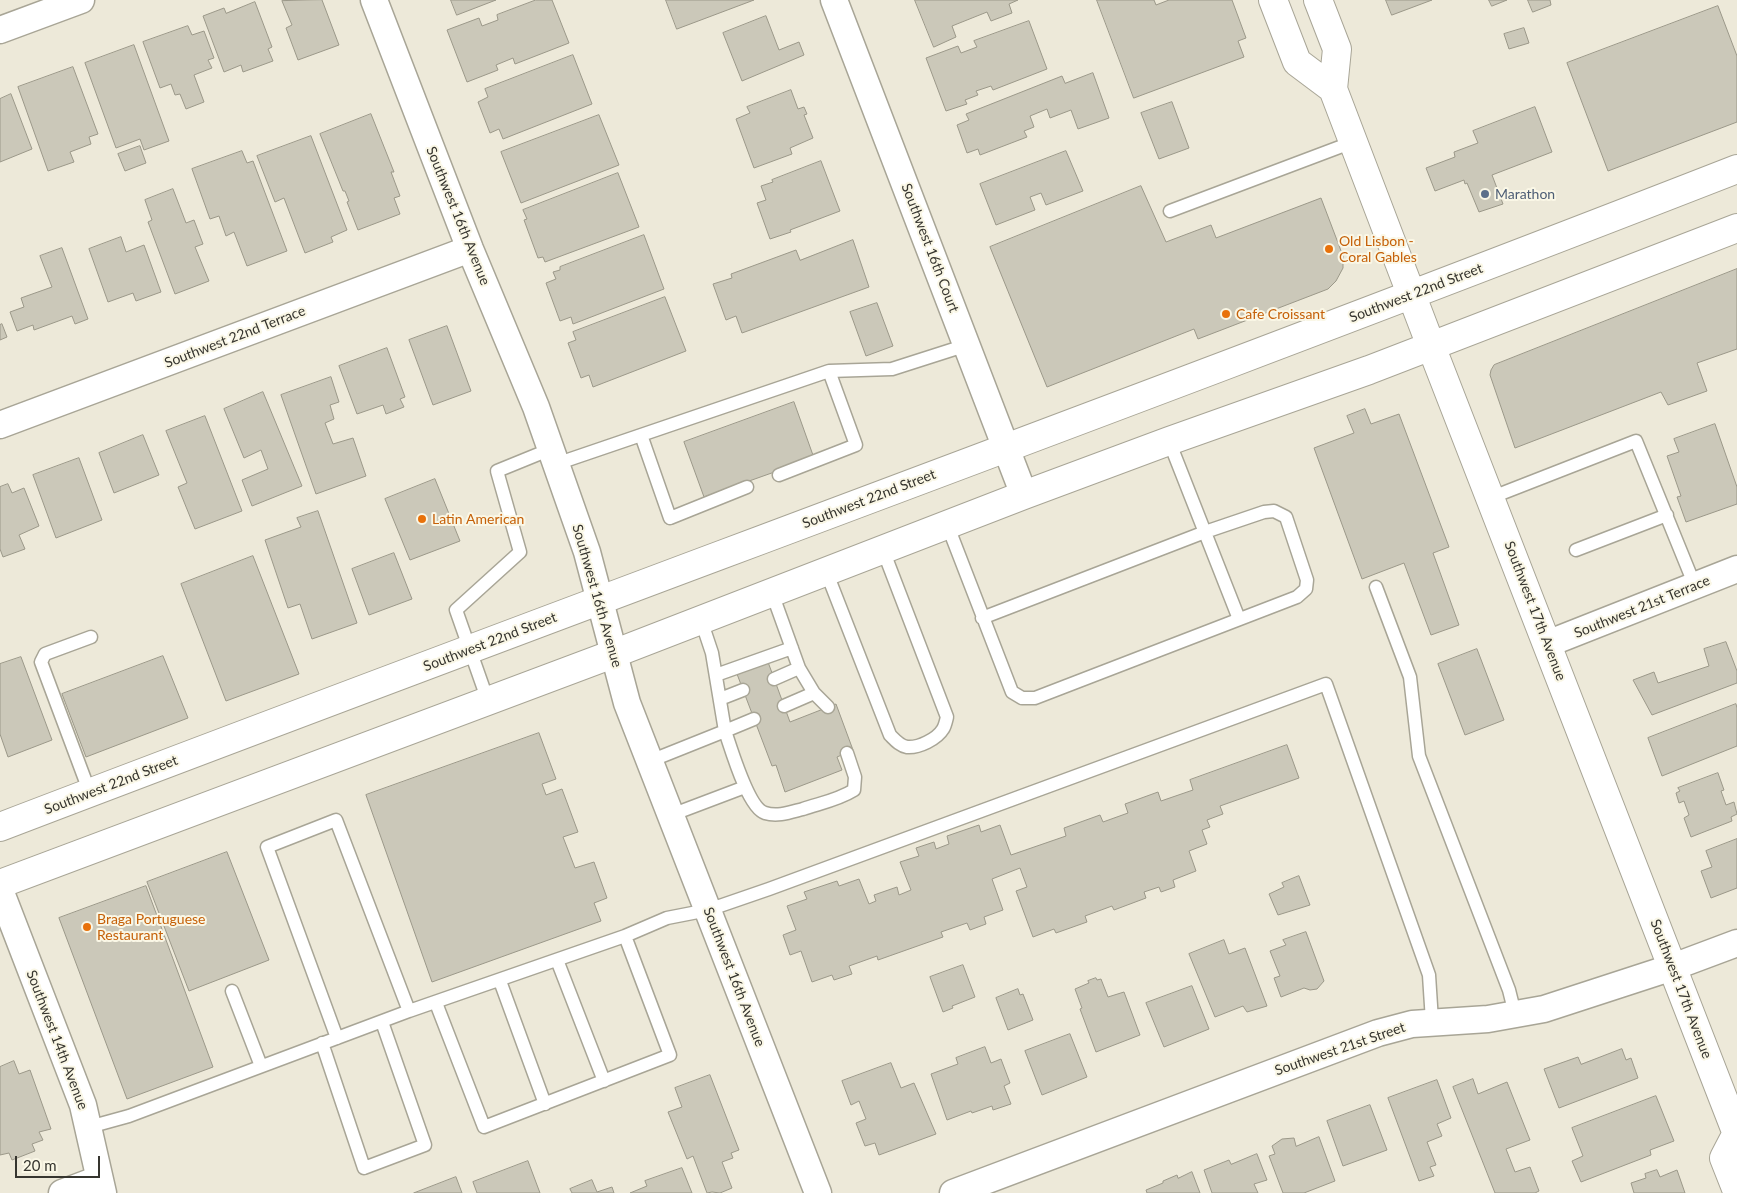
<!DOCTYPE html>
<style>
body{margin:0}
#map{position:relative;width:1737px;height:1193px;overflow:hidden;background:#ede9d9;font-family:Lato,sans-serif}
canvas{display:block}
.scale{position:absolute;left:15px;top:1156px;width:85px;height:22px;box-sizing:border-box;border:2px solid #36352f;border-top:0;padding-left:6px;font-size:15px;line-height:18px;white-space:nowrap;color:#36352f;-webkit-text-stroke:4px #faf7e6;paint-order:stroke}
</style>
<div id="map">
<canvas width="1737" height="1193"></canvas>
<div class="scale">20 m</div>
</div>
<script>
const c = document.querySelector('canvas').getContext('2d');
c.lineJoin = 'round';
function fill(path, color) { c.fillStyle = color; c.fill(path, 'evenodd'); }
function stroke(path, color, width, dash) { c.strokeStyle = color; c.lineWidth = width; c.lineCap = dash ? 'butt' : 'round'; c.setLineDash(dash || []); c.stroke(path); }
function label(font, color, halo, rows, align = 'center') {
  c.font = font + ' Lato,sans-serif'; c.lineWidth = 4; c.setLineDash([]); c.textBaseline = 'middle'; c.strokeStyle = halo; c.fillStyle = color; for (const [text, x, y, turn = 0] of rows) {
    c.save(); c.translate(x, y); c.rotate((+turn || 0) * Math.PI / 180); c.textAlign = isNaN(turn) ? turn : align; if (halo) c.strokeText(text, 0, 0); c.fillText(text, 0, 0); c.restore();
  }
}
const building = new Path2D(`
 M322,0L339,45L298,60L286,28L292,25L282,1Z
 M451,0H496L457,15Z
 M536,0H552L569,43L515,64L513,58L496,65L498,70L467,82L447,30L479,18L482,26L498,20L497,15Z
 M666,0H754L677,29Z
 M915,0H1018L1009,4L1012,13L991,21L987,12L952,26L956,37L934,47Z
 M1097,0H1154L1156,5L1169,0H1232L1246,38L1238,41L1244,57L1134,98Z
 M1386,0H1432L1392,15Z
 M1489,0H1507L1492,6Z
 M1528,0H1550L1551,5L1533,12Z
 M255,2L272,47L268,49L273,61L243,72L241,65L224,72L203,16L224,8L226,13Z
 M1718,6L1737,56V122L1608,171L1567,63Z
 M766,16L779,50L799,42L804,55L742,81L723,33Z
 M1029,21L1047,69L993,90L991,86L976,91L978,95L965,100L967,104L946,111L926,58L958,46L961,53L977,47L974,41Z
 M188,26L192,35L204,31L214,58L208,60L212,68L194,75L204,102L186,109L180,94L175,95L171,84L160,88L143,42Z
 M1524,28L1529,43L1509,49L1504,34Z
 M134,45L169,141L144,150L140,139L116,148L85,63Z
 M573,55L592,104L503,139L499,129L490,133L478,102L488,97L485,89Z
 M73,67L98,134L89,137L91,144L70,152L74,162L48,171L18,87Z
 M1093,73L1109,118L1078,129L1071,110L1050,118L1047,109L1030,116L1034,127L1024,131L1027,137L980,155L978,149L967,153L957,125L969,120L966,114L1062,76L1065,83Z
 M791,90L798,109L804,107L807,114L804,115L813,138L790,148L792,154L754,168L736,119L750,113L747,107Z
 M11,94L32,149L0,162V99Z
 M1172,102L1189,148L1159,159L1141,113Z
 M1535,107L1552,152L1492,175L1503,204L1479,212L1467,183L1465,184L1464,180L1435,191L1426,168L1455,157L1454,152L1478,143L1473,131Z
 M371,114L394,172H391L400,196L394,198L400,214L358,230L347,202L349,201L345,191H343L320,134Z
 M599,115L619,165L521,203L501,152Z
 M311,136L347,230L331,237L333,242L305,253L284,198L275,202L257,156Z
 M140,146L146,163L125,171L118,154Z
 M242,151L247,163L253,161L287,251L247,266L234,232L226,236L219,216L210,219L192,169Z
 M1066,151L1083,191L1046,205L1041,193L1030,197L1035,210L996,225L980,184Z
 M821,161L840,211L790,230L791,232L770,239L757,203L766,200L761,186L773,182L772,180Z
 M618,173L639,227L545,262L543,257L538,258L524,220L527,219L523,210Z
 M1141,186L1166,242L1211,225L1216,238L1321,198L1343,256V268L1336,281L1328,289L1198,339L1194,329L1047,387L990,247Z
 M173,189L186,223L194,220L203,244L195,247L209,281L175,294L148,222L152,220L145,200Z
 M644,235L664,289L573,324L571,317L560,321L546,283L556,279L553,272L560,270V267Z
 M121,237L126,252L144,245L161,292L136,301L133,293L108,302L89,249Z
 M853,240L869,287L742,333L736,316L726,320L713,284L732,278L731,274L796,250L800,260Z
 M62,248L88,319L75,324L72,316L34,330L33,325L17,331L10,312L24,307L21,298L52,287L40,256Z
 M1737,269V349L1697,363L1707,391L1668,405L1661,392L1515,448L1490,375L1491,370L1494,365Z
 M665,297L686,351L593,387L589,375L581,378L568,343L576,340L573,332Z
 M877,303L893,346L866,356L850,312Z
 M2,324L7,337L0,340V325Z
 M447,326L471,391L433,405L409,340Z
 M387,348L405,397L400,399L404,407L386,414L383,405L357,414L339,366Z
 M331,377L339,402L330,405L334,419L325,423L333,444L353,438L366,476L316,494L281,395Z
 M263,392L302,486L252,506L242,480L268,469L261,450L244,458L224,409Z
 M794,402L814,458L704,497L684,442Z
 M1365,409L1371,424L1399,414L1449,547L1433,553L1459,625L1431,635L1404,563L1362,579L1314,448L1354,433L1347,416Z
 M205,416L242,511L195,529L178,487L187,483L166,431Z
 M1715,424L1737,487V504L1686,522L1677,497L1681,496L1667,456L1679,452L1674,439Z
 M143,435L159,475L114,493L99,453Z
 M79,458L102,520L56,538L33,475Z
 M435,479L460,541L410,560L385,499Z
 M8,484L12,493L24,488L39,526L19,535L25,549L3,557L0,549V487Z
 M318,511L357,623L312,639L300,604L288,608L265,540L301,527L297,518Z
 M394,553L412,599L369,615L352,569Z
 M253,556L299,674L226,701L181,584Z
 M1726,642L1737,671V683L1652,715L1633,680L1654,672L1658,683L1709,666L1704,649Z
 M1477,649L1504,720L1465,735L1438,664Z
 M163,656L188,718L86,757L62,694Z
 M21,657L52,740L8,757L0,734V664Z
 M768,662L790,722L836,704L853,750L837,757L842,770L785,792L776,765L772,766L737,674Z
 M1736,704L1737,708V746L1662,776L1648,738Z
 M539,733L556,779L542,784L546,795L562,789L578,832L563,837L575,868L594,862L607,898L594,903L601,921L432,982L366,795Z
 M1287,745L1299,778L1220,806L1223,814L1207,820L1210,827L1202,830L1207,844L1189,851L1196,871L1173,880L1175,887L1161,892L1159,887L1144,892L1146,898L1114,910L1112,906L1085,916L1087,922L1056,933L1054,929L1033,937L1016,891L1027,887L1020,868L992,879L1003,910L984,917L986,924L970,930L967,923L941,932L943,937L878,960L877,956L849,966L852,974L834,980L832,975L812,982L801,951L790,955L783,935L796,930L787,906L807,899L804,892L837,881L839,886L859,879L869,904L876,901L874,895L897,887L899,895L911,890L900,862L919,856L916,848L934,842L936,849L949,844L947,836L979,825L981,832L1000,825L1011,855L1066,836L1064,828L1100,815L1103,822L1128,813L1125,804L1158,792L1161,801L1193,790L1190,780Z
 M1718,773L1724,790L1721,791L1726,805L1734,802L1737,814L1731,817L1732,821L1691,837L1684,818L1689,815L1684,801L1679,803L1676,793L1680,791L1678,788Z
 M1737,839V888L1711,898L1701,871L1712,867L1706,851Z
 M227,852L269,960L189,991L147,882Z
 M1299,876L1310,905L1278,915L1269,894L1284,887L1282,883Z
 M146,886L213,1067L127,1099L59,918Z
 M1306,932L1324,981L1317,989L1310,990L1304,988L1281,997L1274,978L1280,976L1270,951L1286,945L1283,940Z
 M1224,940L1229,954L1245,948L1267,1006L1247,1012L1243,1006L1215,1017L1189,954Z
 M963,965L975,997L952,1006L953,1008L943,1012L930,977Z
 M1096,978L1097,980L1101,979L1108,997L1124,992L1140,1035L1096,1052L1080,1009L1082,1008L1075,989L1089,983L1088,981Z
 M1192,986L1209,1029L1164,1047L1146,1003Z
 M1018,989L1020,995L1023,994L1033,1020L1008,1030L996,998Z
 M1070,1034L1087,1077L1042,1095L1025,1051Z
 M985,1047L991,1063L1001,1059L1010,1083L1004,1086L1011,1104L993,1110L992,1106L972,1113L971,1111L947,1120L931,1074L958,1064L956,1058Z
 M1622,1049L1626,1060L1631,1058L1638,1078L1559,1108L1544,1069L1578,1057L1581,1064Z
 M14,1061L19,1074L30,1070L51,1129L39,1132L43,1140L32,1144L35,1151L12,1160L9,1153L0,1155V1067Z
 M891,1063L901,1088L914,1083L936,1134L879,1155L875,1143L865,1146L856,1123L866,1119L859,1101L851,1105L842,1081Z
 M710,1075L739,1150L731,1153L733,1158L722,1162L732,1188L720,1193L712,1192L707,1193L693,1156L687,1159L668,1112L682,1107L675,1088Z
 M1473,1079L1478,1094L1507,1082L1530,1140L1506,1149L1515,1172L1530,1167L1539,1191L1535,1193H1495L1453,1087Z
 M1437,1080L1451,1118L1437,1124L1442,1136L1427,1142L1436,1165L1430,1167L1434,1176L1419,1181L1388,1098Z
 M1656,1096L1674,1141L1650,1150L1651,1155L1581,1182L1572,1161L1583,1156L1572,1128Z
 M1370,1105L1387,1150L1343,1166L1327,1121Z
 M1319,1137L1335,1181L1304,1193H1283L1269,1156L1275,1154L1272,1146L1282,1139L1294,1138L1296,1146Z
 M1257,1154L1267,1180L1254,1184L1258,1193H1212L1204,1170L1229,1160L1231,1164Z
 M528,1161L540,1193H477L473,1182Z
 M682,1168L692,1193H630L647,1186L645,1181Z
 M1657,1170L1660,1177L1677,1170L1685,1193H1634L1631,1183L1646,1178L1645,1174Z
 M1192,1172L1200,1193H1147L1146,1190L1163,1183V1181L1177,1175L1178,1178Z
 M456,1177L462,1193H414Z
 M592,1180L597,1192L612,1187L614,1193H572L570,1189Z`);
fill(building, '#cbc8b9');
stroke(building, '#9b9889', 1);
const service = new Path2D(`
 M1170,211L1353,142
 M641,435L670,518L747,487
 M1169,441L1239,619
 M556,464L829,371L892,369L967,345
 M779,475L856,445L829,371
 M1490,498L1636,441L1695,586
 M947,524L1012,692L1022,698H1035L1297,597L1306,589L1307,580L1286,517L1274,511L1264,512L1205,532L982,618
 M1576,550L1667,515
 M826,571L890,735C895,740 900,746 907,747C919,748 937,739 943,729C945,726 946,721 947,717L883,550
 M1376,587L1410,677L1419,756L1509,990L1515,1014
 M772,593L799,668
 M701,620L712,653L725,731L754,719
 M716,675L792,648
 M774,679L799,668L814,693L784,706
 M814,693L828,707
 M720,699L743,690
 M488,701L456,610L520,552L497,471L551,449
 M650,761L725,731C731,748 748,808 765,813C778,817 791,812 803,809C821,803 838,800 854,790L855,777L847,753
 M90,793L41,662L45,654L91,637
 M671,815L745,787
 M557,960L604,1081
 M500,981L545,1104
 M232,991L261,1066
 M436,1003L484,1127L670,1055L625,936
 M337,1038L267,847L336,820L409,1011
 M322,1043L364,1168L425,1145L382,1022
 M89,1127L129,1116L409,1011L625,936L667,918L708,910L769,889L1326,684L1429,975L1432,1021`);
const minor = new Path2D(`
 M374,0L470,249L536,407L587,552L627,703L818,1193
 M834,0L1024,495
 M0,30L81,0
 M0,425L470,249
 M1547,644L1737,569
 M0,890L83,1105L103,1193
 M62,1193L99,1179
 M953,1193L1378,1033L1412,1024L1488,1019L1544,1009L1673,967L1737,943`);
const secondary = new Path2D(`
 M1273,0L1297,62L1333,89
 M1318,0L1337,49L1333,89L1431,346L1737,1134
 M0,827C578,606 1160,394 1737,169
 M0,884L613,654L1024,495L1169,441L1369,370L1737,228
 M1737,1133L1724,1158L1737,1191`);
stroke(service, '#a8a596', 15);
stroke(minor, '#a8a596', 29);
stroke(secondary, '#a8a596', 30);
stroke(service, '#fff', 12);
stroke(minor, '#fff', 26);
stroke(secondary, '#fff', 28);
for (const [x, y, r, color] of [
 [1485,194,5,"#5c6f8a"],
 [1329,249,5,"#e8710a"],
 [1226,314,5,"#e8710a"],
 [422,519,5,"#e8710a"],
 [87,927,5,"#e8710a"]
]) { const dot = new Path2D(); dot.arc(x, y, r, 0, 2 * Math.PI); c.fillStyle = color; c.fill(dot); stroke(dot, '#faf7e6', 2); }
label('14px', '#4e5e75', '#faf7e6', [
 ["Marathon",1495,194]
], 'left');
label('14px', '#36352f', '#faf7e6', [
 ["Southwest 16th Avenue",458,216,68],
 ["Southwest 16th Court",930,248,69],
 ["Southwest 22nd Street",1416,293,-21],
 ["Southwest 22nd Terrace",235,337,-21],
 ["Southwest 22nd Street",869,499,-21],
 ["Southwest 16th Avenue",597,596,74],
 ["Southwest 21st Terrace",1642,607,-22],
 ["Southwest 17th Avenue",1535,611,69],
 ["Southwest 22nd Street",490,642,-21],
 ["Southwest 22nd Street",111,785,-21],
 ["Southwest 16th Avenue",734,977,69],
 ["Southwest 17th Avenue",1681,989,69],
 ["Southwest 14th Avenue",57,1040,69],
 ["Southwest 21st Street",1340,1049,-19]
]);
label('14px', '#c56008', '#faf7e6', [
 ["Old Lisbon -",1339,241],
 ["Coral Gables",1339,257],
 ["Cafe Croissant",1236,314],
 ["Latin American",432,519],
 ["Braga Portuguese",97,919],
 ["Restaurant",97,935]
], 'left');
</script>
